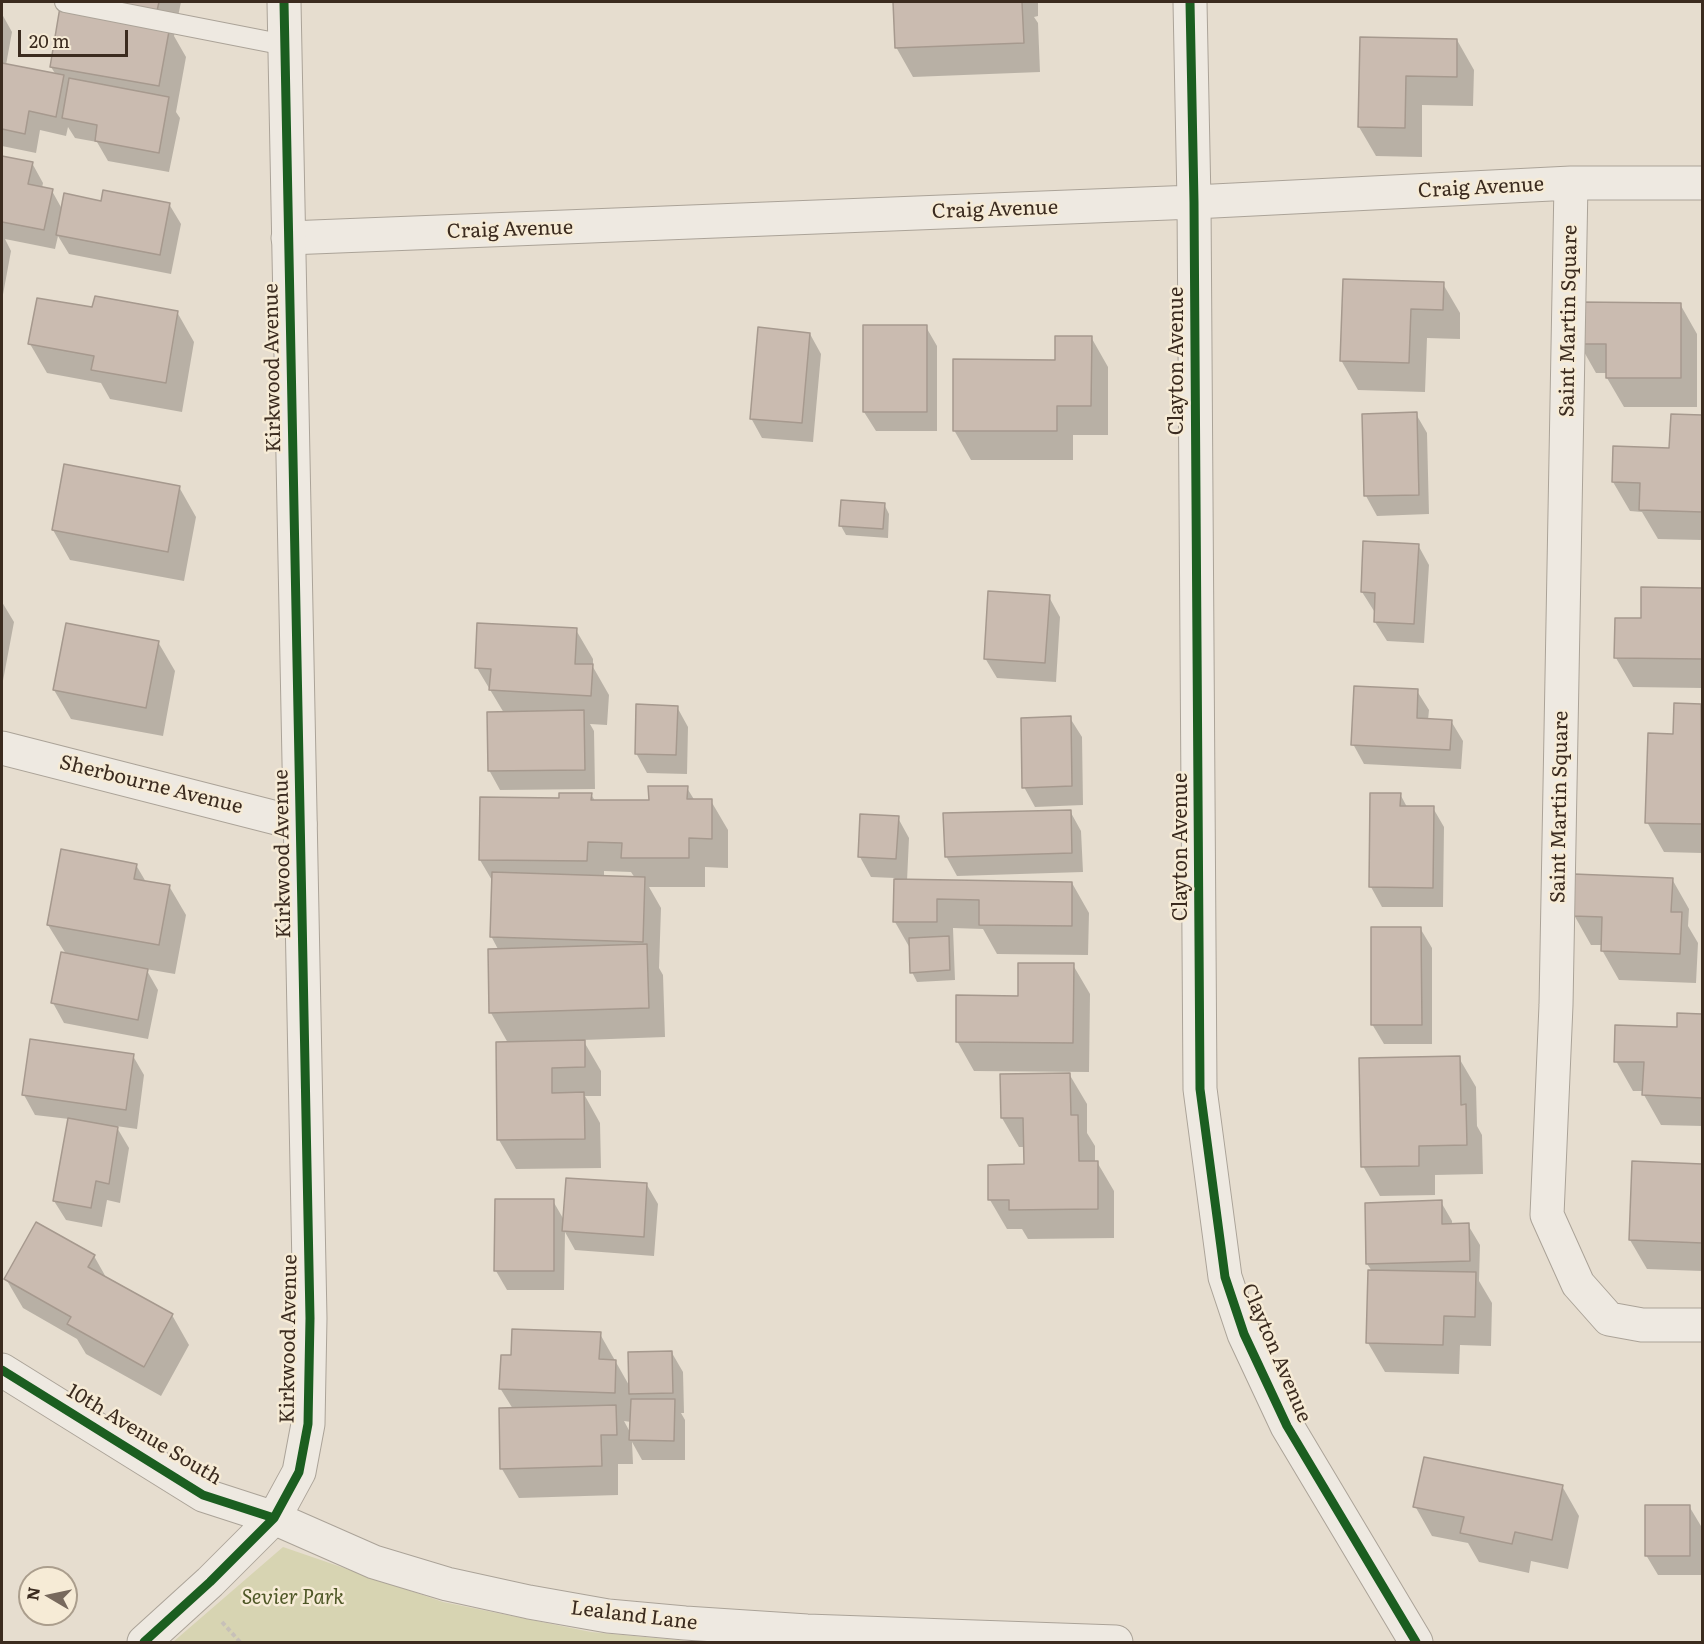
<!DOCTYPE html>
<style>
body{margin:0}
#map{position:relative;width:1704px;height:1644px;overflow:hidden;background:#e6ddcf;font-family:Literata,serif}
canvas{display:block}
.frame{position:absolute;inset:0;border:3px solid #3b2b1f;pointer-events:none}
.north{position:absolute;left:18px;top:1566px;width:60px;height:60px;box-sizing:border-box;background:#f6ebd6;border:2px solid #ab9e8d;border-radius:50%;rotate:279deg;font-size:16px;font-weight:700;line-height:24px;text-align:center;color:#3b2b1f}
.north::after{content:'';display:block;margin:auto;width:21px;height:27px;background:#77695d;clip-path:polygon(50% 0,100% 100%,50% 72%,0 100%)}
.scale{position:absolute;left:18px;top:30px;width:110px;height:27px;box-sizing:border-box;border:3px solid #3b2b1f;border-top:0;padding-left:8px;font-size:18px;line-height:21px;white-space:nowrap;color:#3b2b1f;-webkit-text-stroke:4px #f6ebd6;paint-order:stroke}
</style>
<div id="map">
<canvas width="1704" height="1644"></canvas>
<div class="frame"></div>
<div class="north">N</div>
<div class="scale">20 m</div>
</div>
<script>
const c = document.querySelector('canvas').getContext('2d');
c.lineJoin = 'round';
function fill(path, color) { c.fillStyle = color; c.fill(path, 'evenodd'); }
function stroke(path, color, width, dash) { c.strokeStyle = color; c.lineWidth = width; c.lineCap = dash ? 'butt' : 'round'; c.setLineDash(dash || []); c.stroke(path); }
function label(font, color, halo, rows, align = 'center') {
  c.font = font + ' Literata,serif'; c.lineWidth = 5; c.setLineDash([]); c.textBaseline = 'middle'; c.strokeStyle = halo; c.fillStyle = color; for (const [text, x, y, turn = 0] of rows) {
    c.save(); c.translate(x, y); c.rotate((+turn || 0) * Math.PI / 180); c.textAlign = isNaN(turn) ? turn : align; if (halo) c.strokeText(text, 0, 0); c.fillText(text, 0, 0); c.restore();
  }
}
fill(new Path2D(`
 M283,1547L443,1602L591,1632L698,1642H173Z`), '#d7d4b2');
fill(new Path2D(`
 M54,2H181L174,36L186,57L176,112L180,118L169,172L108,161L97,142L75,138L68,127L66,136L40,130L36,153L2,146V14L12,32L6,65L56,75L51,67L61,13Z
 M895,2H1038V16L1034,17L1038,23L1040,72L913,77L896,47Z
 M1361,38L1457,40L1474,70L1473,106L1422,105V157L1376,156L1359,127Z
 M2,157L32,163L43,183L42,188L52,191L62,209L102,203L169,204L181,224L171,274L69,254L58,236L55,249L5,239L11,251L2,300Z
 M1443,284L1460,313V339L1427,338L1425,392L1358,390L1341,360Z
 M1680,304L1697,334V407H1624L1607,378V373H1596L1579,343Z
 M94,309L177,312L194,342L182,412L110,399L101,383L47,373L30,344Z
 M926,327L937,346V431H876L864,412Z
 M810,334L821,354L813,442L762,438L751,418Z
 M1091,337L1108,367V435H1073V460H971L954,430Z
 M1416,414L1427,433L1429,514L1377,516L1366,496L1364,415Z
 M1672,415L1702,416V540L1658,539L1642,512L1630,511L1613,482L1671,450Z
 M179,487L196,517L184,581L70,560L53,530Z
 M884,504L889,514L888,538L846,535L841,526Z
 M1418,545L1429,565L1424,643L1387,641L1375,622L1376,611H1374L1362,592Z
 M1643,589L1702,590V688L1633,687L1616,658L1642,620Z
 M1049,597L1060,617L1056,682L997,678L985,658Z
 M2,602L14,622L2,686Z
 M576,630L593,659V667L609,695L607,725L590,724L594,731L595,789L500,790L489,770L504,713L477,668Z
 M158,642L175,671L163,736L71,719L54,690Z
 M1417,691L1429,710L1428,720L1451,721L1463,741L1461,769L1364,764L1353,744Z
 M1700,705L1702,709V853L1664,852L1647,822L1675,735Z
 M677,707L688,727L687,774L647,773L636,753Z
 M1070,718L1082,737L1083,805L1035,807L1024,787Z
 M687,788L695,801H711L728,830V868L705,867V887H649L661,908L659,968L663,975L665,1037L583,1040L601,1071V1096H585L600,1123L601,1168L516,1169L499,1140L508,1043L491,1013L489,951H499L491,936L493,882L480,860L481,799H560L591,794L595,801H650ZM604,871L631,872L635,878L604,877Z
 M1372,794H1400L1407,807L1433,808L1444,827L1443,907H1382L1371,887Z
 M1070,811L1081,831L1083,872L957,876L946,856Z
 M898,818L909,838L907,881L1072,883L1089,913L1088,955L997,954L983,929L953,928L955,980L917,982L912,972L911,950L895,922V878L871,877L860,857Z
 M136,865L146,882L169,886L186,915L175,974L146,969L158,990L148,1039L64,1023L53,1003L66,954L48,925Z
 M1672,879L1689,909L1688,926L1698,943L1696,983L1619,980L1602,950L1603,945H1591L1574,915Z
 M1420,928L1432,948V1044H1384L1372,1024Z
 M1073,965L1090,994L1089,1072L974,1071L957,1041L1019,997Z
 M1679,1014L1702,1015V1126L1661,1125L1644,1095V1091H1633L1616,1061L1678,1029Z
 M133,1056L144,1075L137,1129L116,1126L129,1148L120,1203L107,1200L102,1227L66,1220L54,1201L69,1119L35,1115L24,1095Z
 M1459,1058L1476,1087L1477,1126L1482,1135L1483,1174L1435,1175V1195L1380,1196L1363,1166Z
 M1068,1072L1087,1104V1133L1095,1146V1162H1097L1114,1191V1238L1028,1239L1022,1229H1007L990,1200L989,1166H1026L1025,1147H1019L1002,1118L1068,1075Z
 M1633,1163L1702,1165V1271L1647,1269L1630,1240Z
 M647,1185L658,1204L654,1256L575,1250L565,1232L564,1290H507L496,1271L553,1201L564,1220Z
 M1441,1202L1452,1221V1225H1468L1480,1245L1479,1281L1492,1303L1491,1346L1460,1345L1459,1374L1385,1372L1368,1343L1372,1271L1367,1264Z
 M94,1256L107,1279L172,1315L189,1345L161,1396L86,1354L77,1339L23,1308L6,1279Z
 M600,1334L630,1387L672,1353L683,1372L684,1413H681L685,1420V1460H642L632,1442L633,1464H618V1495L519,1498L502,1469L513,1409L500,1388L512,1357ZM624,1421L631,1422V1434Z
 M1562,1486L1579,1516L1568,1569L1531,1561L1529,1573L1479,1562L1468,1543L1432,1536L1415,1506Z
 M1689,1506L1701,1526V1575H1658L1646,1555Z`), '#0003');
const building = new Path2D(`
 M105,2H159L157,11Z
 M893,2H1022L1024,43L895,48Z
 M60,7L170,26L159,86L50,67Z
 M1360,37L1457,39V77L1406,76L1405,128L1358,127Z
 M2,63L64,75L56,117L29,111L25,134L2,129Z
 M69,78L169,97L159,153L95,141L97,125L62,118Z
 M2,156L33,162L28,184L53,189L44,230L2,222Z
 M103,190L170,203L160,255L56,235L64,193L101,201Z
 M1343,279L1444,282L1443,310L1411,309L1409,363L1340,361Z
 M95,296L178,311L166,383L91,370L94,356L28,344L37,298L92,307Z
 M1578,302L1681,303V378H1606V344H1577Z
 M863,325H927V412H863Z
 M758,327L810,333L802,423L750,419Z
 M1055,336H1092L1091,406H1057V431H953V359L1055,360Z
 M1417,412L1419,495L1364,496L1362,414Z
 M1671,414L1702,415V512L1639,510L1640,483L1612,482L1613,446L1669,448Z
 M64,464L180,486L168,552L52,530Z
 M841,500L885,503L883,529L839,526Z
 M1363,541L1419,544L1414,624L1374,622L1375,593L1361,592Z
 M1641,587L1702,588V659L1614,658L1615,618H1641Z
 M988,591L1050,595L1045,663L984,659Z
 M66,623L159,641L146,708L53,690Z
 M477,623L577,628L575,664H593L591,696L489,690L491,669L475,668Z
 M1354,686L1418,689L1417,718L1452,720L1450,750L1351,745Z
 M1674,703L1701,704L1702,824L1645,823L1648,733L1673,734Z
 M636,704L678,706L676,755L635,754Z
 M584,710L585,770L488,771L487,712Z
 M1071,716L1072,786L1022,788L1021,718Z
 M648,786H688L687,799H712V839L689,838V858H621L622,843L588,842L587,861L479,860L480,797L559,798V793H592L591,800H649Z
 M1370,793H1401L1400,806H1434L1433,888L1369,887Z
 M1071,810L1072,853L945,857L943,813Z
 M860,814L899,816L896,859L858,857Z
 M61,849L137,864L134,879L170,885L159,945L47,925Z
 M492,872L645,877L643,942L490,937Z
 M1574,874L1673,878L1671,912H1682L1680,954L1601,951L1602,917L1573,916Z
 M894,879L1072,882V926L979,925V900L937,899V922H893Z
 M1371,927H1421L1422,1025H1371Z
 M949,936L950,970L910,973L909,938Z
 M647,944L649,1008L489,1013L488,949Z
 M61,952L148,969L138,1020L51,1003Z
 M1018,963H1074L1073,1043L956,1042V995L1018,996Z
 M1677,1013L1702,1014V1098L1642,1095L1644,1062H1614L1615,1025L1677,1027Z
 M30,1039L134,1054L126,1110L22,1095Z
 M585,1040V1067L552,1068V1093L584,1092L585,1139L497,1140L496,1042Z
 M1460,1056L1461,1105L1466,1104L1467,1145L1419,1146V1166L1361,1167L1359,1058Z
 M1070,1073L1071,1115H1078L1079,1161H1098V1209L1009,1210V1200H988V1165L1024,1164L1023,1118H1001L1000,1074Z
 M68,1118L118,1127L109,1184L96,1181L91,1208L53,1201Z
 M1632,1161L1702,1164V1243L1629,1240Z
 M566,1178L647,1183L644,1237L562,1231Z
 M495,1199H554V1271H494Z
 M1442,1200V1224L1469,1223L1470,1261L1366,1264L1365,1203Z
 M36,1222L95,1255L88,1267L173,1314L144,1367L67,1324L71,1317L4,1279Z
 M1368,1270L1476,1272L1475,1317L1444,1316L1443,1345L1366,1343Z
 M512,1329L601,1332L599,1359L616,1360L615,1393L499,1389L501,1355H511Z
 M672,1351L673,1393L629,1394L628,1352Z
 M631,1399H675L674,1441L629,1440Z
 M616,1405L617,1435H601L602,1466L500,1469L499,1408Z
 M1424,1457L1563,1485L1552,1540L1515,1532L1512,1544L1460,1533L1464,1517L1413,1507Z
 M1645,1505H1690V1556H1645Z`);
fill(building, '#cabbb0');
stroke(building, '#a6998e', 1.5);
const service = new Path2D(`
 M65,2L285,45`);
const minor = new Path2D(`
 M1190,2L1194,202L1200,1089L1225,1277L1244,1334L1287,1426L1416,1642
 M1571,183L1556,1005L1547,1215L1578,1284L1609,1319L1642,1325H1702
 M288,238L1194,202L1571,183H1702
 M2,748L300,824`);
const tertiary = new Path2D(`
 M2,1370L203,1495L274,1518L374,1562L447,1584L529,1602L608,1616L685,1623L807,1631L1116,1642
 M144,1642L210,1582L274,1518L299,1472L308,1424L310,1318L284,2`);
stroke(service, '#aba398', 22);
stroke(minor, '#aba398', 35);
stroke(tertiary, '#aba398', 35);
stroke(new Path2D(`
 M222,1622L240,1642`), '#c7c0b8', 4, [4.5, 3]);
stroke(service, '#eee9e1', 20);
stroke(minor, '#eee9e1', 33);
stroke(tertiary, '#eee9e1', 33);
stroke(new Path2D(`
 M1190,2L1194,202L1200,1089L1225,1277L1244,1334L1287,1426L1416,1642
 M2,1370L203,1495L274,1518
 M144,1642L210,1582L274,1518L299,1472L308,1424L310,1318L284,2`), '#1b5e20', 9);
label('20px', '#3b2b1f', '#f6ebd6', [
 ["Craig Avenue",1481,188,-3],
 ["Craig Avenue",995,210,-2],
 ["Craig Avenue",510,230,-2],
 ["Saint Martin Square",1569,321,-89],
 ["Clayton Avenue",1177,361,-90],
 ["Kirkwood Avenue",273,368,-91],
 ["Sherbourne Avenue",151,785,14],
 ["Saint Martin Square",1560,807,-89],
 ["Clayton Avenue",1181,847,-90],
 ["Kirkwood Avenue",283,854,-91],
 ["Kirkwood Avenue",289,1339,-89],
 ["Clayton Avenue",1276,1353,67],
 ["10th Avenue South",144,1435,31],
 ["Lealand Lane",634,1616,7]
]);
label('italic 20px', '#4e5726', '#f6ebd6', [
 ["Sevier Park",293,1598]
]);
</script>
